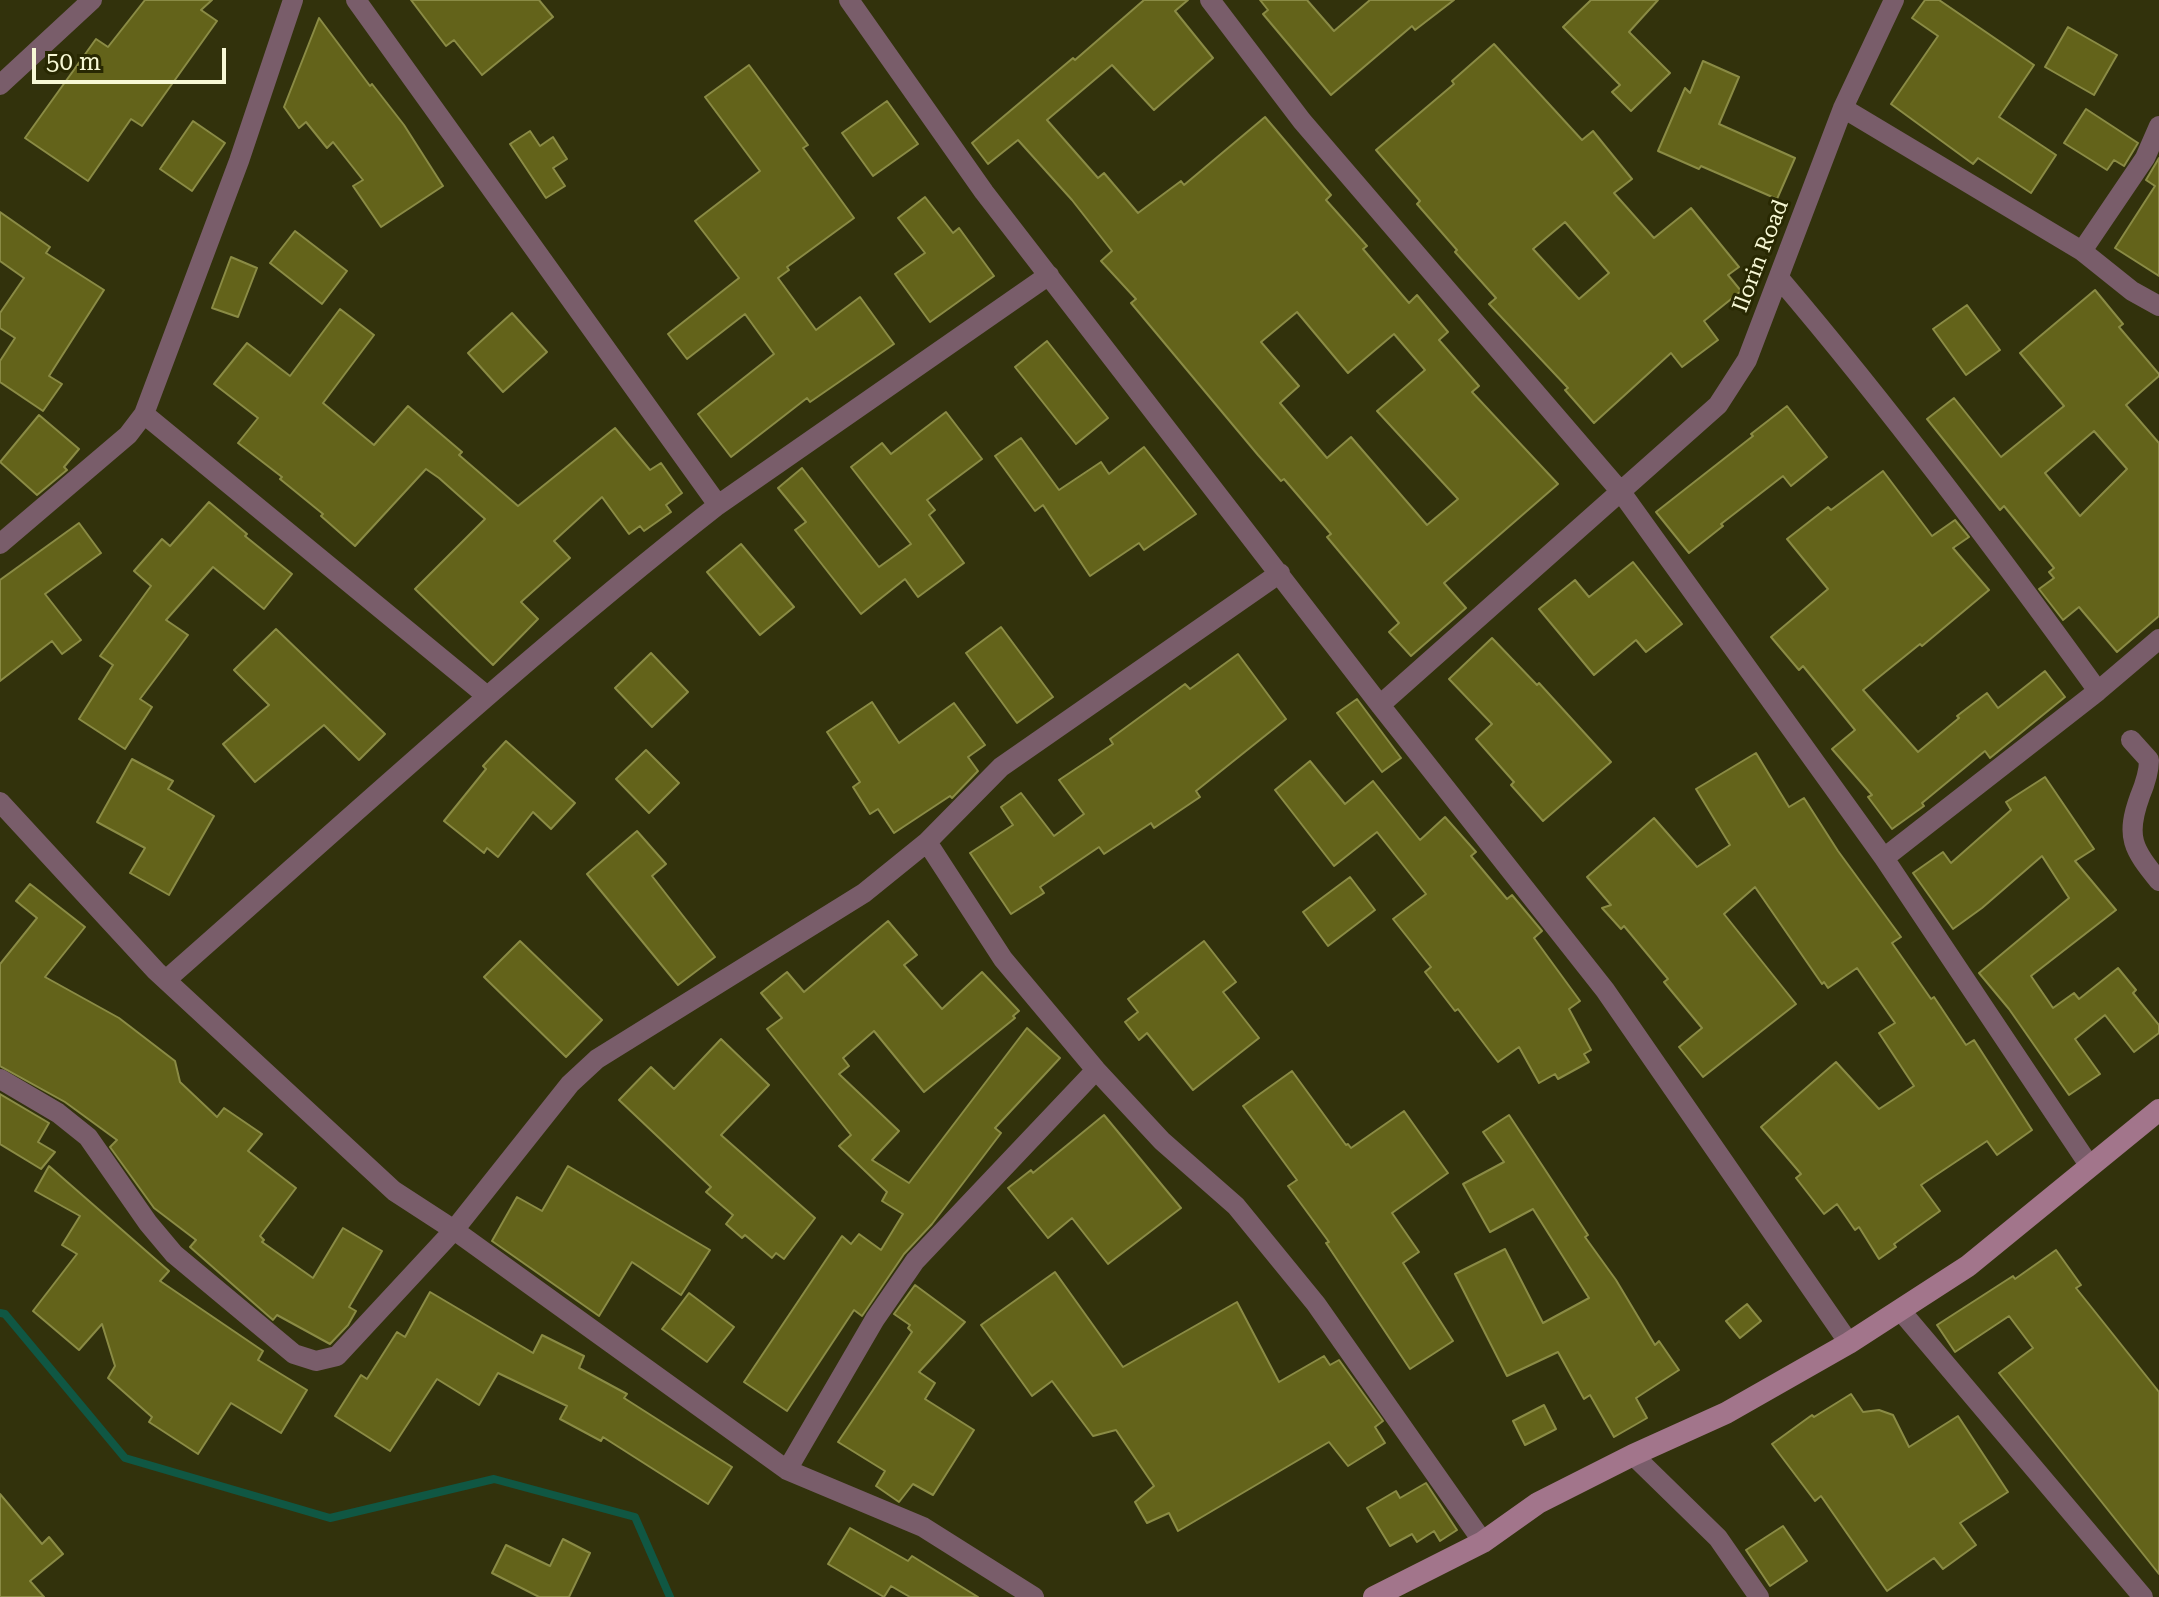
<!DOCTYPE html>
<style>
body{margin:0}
#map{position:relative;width:2159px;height:1597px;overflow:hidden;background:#32320c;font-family:"Roboto Serif",serif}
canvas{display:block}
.scale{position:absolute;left:32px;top:48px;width:194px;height:36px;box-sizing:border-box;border:4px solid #f7f8d5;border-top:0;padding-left:10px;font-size:24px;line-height:28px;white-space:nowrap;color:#f7f8d5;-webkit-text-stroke:6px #282802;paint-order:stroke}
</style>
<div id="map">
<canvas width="2159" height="1597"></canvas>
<div class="scale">50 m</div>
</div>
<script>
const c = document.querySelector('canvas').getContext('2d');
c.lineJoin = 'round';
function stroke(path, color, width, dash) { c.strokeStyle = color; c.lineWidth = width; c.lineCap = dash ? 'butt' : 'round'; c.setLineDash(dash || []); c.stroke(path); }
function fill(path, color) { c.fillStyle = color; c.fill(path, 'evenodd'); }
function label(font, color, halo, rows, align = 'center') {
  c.font = font + ' "Roboto Serif",serif'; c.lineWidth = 6; c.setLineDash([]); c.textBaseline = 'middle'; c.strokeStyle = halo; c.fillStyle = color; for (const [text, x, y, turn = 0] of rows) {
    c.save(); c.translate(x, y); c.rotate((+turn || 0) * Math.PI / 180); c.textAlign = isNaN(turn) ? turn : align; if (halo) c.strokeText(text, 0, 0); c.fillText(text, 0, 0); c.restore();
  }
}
stroke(new Path2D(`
 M0,1313L5,1314L125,1458L330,1518L494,1479L635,1517L670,1597`), '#105743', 8);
const building = new Path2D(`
 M145,0H212L201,10L217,21L142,126L131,119L88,181L25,138L96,39L108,47Z
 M411,0H539L553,17L482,75L454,40L446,46Z
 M1144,0H1188L1175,11L1213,58L1154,110L1112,65L1047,120L1098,178L1104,173L1138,213L1181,181L1184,185L1265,117L1331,195L1326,200L1367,246L1363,249L1409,303L1417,295L1448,332L1439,340L1479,386L1472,392L1558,484L1444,583L1466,608L1411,656L1389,632L1399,623L1327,537L1331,534L1284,479L1281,481L1258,455L1131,303L1136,299L1101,261L1112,251L1072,200L1018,140L988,164L972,143L1073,58L1075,60ZM1297,312L1348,373L1394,334L1425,370L1377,411L1458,499L1427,525L1351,437L1327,458L1280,403L1299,386L1261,342Z
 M1260,0H1307L1334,31L1370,0H1454L1415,30L1412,26L1331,95L1263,14L1268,10Z
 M1591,0H1658L1629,32L1670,73L1631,111L1612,92L1620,85L1563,27Z
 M1925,0H1939L2034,65L1999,117L2056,155L2031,193L1978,158L1973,164L1891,104L1938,36L1912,18Z
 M319,18L370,86L372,84L404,125L443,186L381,227L353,186L363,180L333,142L327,148L306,122L299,128L284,107Z
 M2068,27L2117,55L2094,95L2045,67Z
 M1494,44L1582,140L1593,131L1632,179L1614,193L1654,238L1691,208L1739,267L1728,275L1741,291L1704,321L1718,340L1682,367L1671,353L1594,423L1565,390L1568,388L1489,304L1496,298L1455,252L1457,250L1417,204L1420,201L1376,150L1454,84L1452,81ZM1565,222L1609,273L1579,299L1533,249Z
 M1703,61L1739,77L1719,124L1795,158L1777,199L1701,166L1699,169L1658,151L1685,88L1690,93Z
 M749,65L808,145L803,148L854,218L787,267L789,270L778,278L816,330L860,297L894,344L810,402L807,398L731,457L698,414L774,354L745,314L687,359L668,334L739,278L695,221L760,171L705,97Z
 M887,101L918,144L873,176L842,133Z
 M2086,109L2138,143L2124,166L2114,160L2107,170L2064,143Z
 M193,121L225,143L192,191L160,169Z
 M530,131L540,146L553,137L567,159L553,168L565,186L546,198L510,144Z
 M2159,158V276L2115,248L2155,186L2146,180Z
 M925,197L953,233L959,228L994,276L930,322L895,274L925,253L898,218Z
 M0,212L50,247L46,253L104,290L49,376L62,384L43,411L0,382V361L15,338L0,328V313L24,278L0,261Z
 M295,231L347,271L322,304L270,263Z
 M231,257L257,268L238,317L212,308Z
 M2095,290L2123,324L2119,327L2159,374V376L2126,405L2159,443V616L2117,652L2079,607L2063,620L2039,589L2054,578L2049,572L2054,568L2004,506L2000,510L1927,419L1954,398L2001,457L2064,406L2020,353ZM2094,431L2127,469L2080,516L2045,473Z
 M1967,305L2000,350L1966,375L1933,329Z
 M340,309L374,335L323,403L374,445L408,406L462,452L459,455L518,506L615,428L650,470L661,463L682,493L666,505L671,512L644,531L640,526L629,534L602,497L554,541L570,558L521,602L538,619L493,665L415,589L485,519L439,478L426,469L355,546L321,516L323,514L280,479L282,477L238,443L258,418L214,384L247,343L290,376Z
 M512,313L547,352L503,392L468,353Z
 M1047,341L1108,418L1076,444L1015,367Z
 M1787,406L1827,457L1791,486L1783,476L1721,524L1723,526L1689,553L1656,512L1753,436L1751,434Z
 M946,412L982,459L927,500L935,510L929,515L964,563L918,597L905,579L861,614L795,530L806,522L778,488L802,468L879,567L911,544L851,467L882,443L891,454Z
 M39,415L79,449L64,467L67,470L37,495L0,462Z
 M1021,438L1059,490L1101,462L1109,474L1144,447L1196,514L1144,550L1139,543L1090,576L1043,505L1035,511L995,456Z
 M1883,471L1932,536L1955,520L1969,537L1953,548L1989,590L1922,646L1920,644L1863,690L1918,752L1959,718L1957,716L1987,693L1998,708L2045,671L2065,697L1990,758L1985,751L1922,803L1924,806L1892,829L1868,797L1872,795L1832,749L1855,730L1803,666L1799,670L1771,637L1828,589L1787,539L1828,507L1831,510Z
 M209,502L247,534L245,536L292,574L264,609L213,567L166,620L188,635L140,699L152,707L125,749L79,719L113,665L100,656L151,586L134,571L162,539L170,546Z
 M79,523L101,553L45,594L81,640L62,654L52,641L0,681V580Z
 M741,544L794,607L760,635L707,572Z
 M1633,562L1682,624L1646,652L1636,640L1594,675L1539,609L1575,580L1589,597Z
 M1001,627L1053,697L1017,723L966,653Z
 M276,629L385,734L359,760L324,725L255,782L223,744L269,705L234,670Z
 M1492,638L1537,685L1539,683L1611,762L1543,821L1511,785L1514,782L1476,739L1492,724L1449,679Z
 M651,653L688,692L652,727L615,688Z
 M1238,654L1286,719L1196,791L1200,797L1154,828L1151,823L1104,854L1099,847L1040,887L1044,893L1011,914L970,853L1013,825L1001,807L1021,793L1054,836L1084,814L1059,780L1113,744L1110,739L1185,684L1190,689Z
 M1357,699L1401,758L1382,772L1337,713Z
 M872,702L899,743L954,703L985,745L968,757L978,771L952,798L950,796L894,833L878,809L870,814L853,787L860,782L827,732Z
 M506,741L575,803L551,829L533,812L498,857L487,848L484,853L444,821L486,769L483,766Z
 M646,750L679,783L649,813L616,779Z
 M1756,753L1789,807L1804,798L1838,851L1901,937L1892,943L1931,999L1934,997L1966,1045L1974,1040L2032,1130L1997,1155L1987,1141L1921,1185L1940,1211L1894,1244L1896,1247L1879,1259L1859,1227L1855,1230L1837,1204L1824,1214L1796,1178L1801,1174L1761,1127L1836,1062L1879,1109L1914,1086L1879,1033L1895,1023L1857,968L1828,988L1824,982L1822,984L1755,887L1724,914L1796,1004L1703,1077L1679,1047L1702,1028L1664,982L1668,979L1624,926L1621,929L1602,908L1611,905L1587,877L1654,818L1697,867L1730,845L1696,789Z
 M132,759L173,781L168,789L214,816L169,895L130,873L145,848L97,822Z
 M1310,761L1345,804L1373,781L1420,840L1445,817L1476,852L1471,856L1507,899L1512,895L1542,931L1534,938L1580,1001L1569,1009L1591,1050L1584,1054L1589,1062L1558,1079L1555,1074L1539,1083L1519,1047L1498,1062L1458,1009L1455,1011L1425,972L1431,967L1393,919L1426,894L1377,832L1334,866L1275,790Z
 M2045,777L2094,849L2075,861L2116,910L2031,976L2053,1008L2074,993L2079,999L2118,968L2136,990L2133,993L2159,1025V1033L2134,1052L2105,1015L2075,1039L2100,1074L2069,1095L2009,1009L1979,973L2069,898L2042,856L1982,908L1953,929L1913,873L1943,852L1951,863L2011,810L2006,802Z
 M637,831L666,864L652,876L715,957L678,985L587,874Z
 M1350,877L1375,910L1328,946L1303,912Z
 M30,884L85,927L45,977L119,1018L175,1061L180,1082L217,1117L224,1108L262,1134L248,1151L296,1188L260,1236L264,1240L262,1242L313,1278L343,1228L382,1251L349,1307L356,1311L348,1325L330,1344L277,1315L273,1320L190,1247L196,1240L154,1208L110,1147L117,1140L65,1102L0,1066V964L37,918L16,901Z
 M888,921L917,955L904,965L942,1009L982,972L1019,1011L1013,1016L1015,1018L924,1092L874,1031L843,1058L849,1066L839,1074L899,1131L872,1160L909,1183L1027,1028L1060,1058L995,1128L1001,1133L932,1224L904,1254L862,1316L854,1310L787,1411L744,1382L842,1236L851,1244L859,1234L881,1250L903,1214L882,1201L887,1192L839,1146L851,1135L767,1029L782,1018L761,993L787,972L804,992Z
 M520,941L602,1020L566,1057L484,977Z
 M1204,941L1236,982L1223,992L1259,1038L1193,1090L1147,1033L1139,1040L1125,1022L1138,1012L1128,999Z
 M721,1039L769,1085L721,1135L815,1218L784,1259L776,1253L772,1258L745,1235L742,1238L726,1224L733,1215L706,1192L711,1187L619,1100L651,1067L674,1089Z
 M1292,1071L1346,1145L1348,1144L1351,1148L1404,1111L1448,1173L1392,1213L1419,1252L1403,1263L1453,1341L1410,1369L1326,1243L1329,1242L1288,1186L1297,1180L1243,1106Z
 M0,1094L49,1123L38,1142L55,1152L41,1169L0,1144Z
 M1104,1115L1181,1208L1108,1264L1072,1218L1048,1238L1008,1188L1031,1170L1033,1173Z
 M1509,1115L1588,1235L1585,1237L1616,1280L1655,1345L1659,1341L1679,1370L1636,1398L1647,1418L1614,1437L1590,1395L1584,1399L1558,1352L1507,1376L1455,1274L1505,1249L1543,1323L1589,1298L1533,1209L1490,1232L1463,1184L1504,1162L1483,1132Z
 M49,1166L169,1271L160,1281L263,1351L258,1360L307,1390L281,1433L231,1403L198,1454L149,1422L152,1417L108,1378L115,1366L102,1324L79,1350L33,1311L77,1254L62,1245L80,1216L35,1191Z
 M568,1166L710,1250L681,1295L632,1262L599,1316L492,1241L517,1197L542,1211Z
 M2056,1250L2081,1285L2076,1288L2159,1392V1574L1999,1373L2033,1348L2009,1316L1955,1352L1937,1325L2013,1276L2015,1279Z
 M1055,1272L1123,1367L1237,1302L1279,1382L1324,1356L1330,1365L1339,1360L1383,1421L1375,1427L1385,1443L1348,1466L1329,1442L1178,1531L1169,1513L1147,1523L1135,1502L1154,1486L1116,1430L1093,1436L1052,1381L1032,1396L981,1325Z
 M915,1285L965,1322L919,1372L935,1383L925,1399L974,1430L933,1495L913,1484L899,1502L876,1486L885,1471L838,1442L912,1332L908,1328L910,1325L894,1314Z
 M430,1292L533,1353L542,1335L584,1356L579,1368L627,1394L624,1398L732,1467L708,1504L603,1437L601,1441L560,1419L567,1406L498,1373L479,1405L437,1379L390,1451L335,1416L361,1375L367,1379L397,1332L405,1337Z
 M689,1293L734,1327L707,1362L662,1329Z
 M1747,1304L1761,1321L1740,1338L1726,1321Z
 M1851,1394L1863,1412L1879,1410L1893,1415L1909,1447L1958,1416L2008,1492L1960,1523L1976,1545L1943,1569L1934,1558L1887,1591L1821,1496L1815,1501L1772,1444L1812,1415L1814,1417Z
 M1544,1405L1556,1429L1525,1445L1513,1421Z
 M1426,1483L1457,1530L1440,1541L1434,1531L1417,1542L1412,1534L1390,1546L1367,1508L1396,1491L1400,1498Z
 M0,1494L42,1544L49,1537L63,1554L30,1581L44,1597H0Z
 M1783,1526L1807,1561L1770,1586L1746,1550Z
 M850,1528L908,1561L912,1556L978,1597H910L891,1586L884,1597L828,1564Z
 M563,1539L590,1553L569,1597H539L492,1573L506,1545L550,1566Z`);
fill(building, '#63631a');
stroke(building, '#8a8b45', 2);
stroke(new Path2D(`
 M356,0L718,505
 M849,0L984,192L1380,705L1605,990L1849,1343
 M1210,0L1302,121L1621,492L1884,858L2089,1165
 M0,85L92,0
 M1843,108L2082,251L2132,291L2159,306
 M2082,251L2145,158L2159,126
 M1779,278C1892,411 1996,550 2098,691
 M144,414L487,696
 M0,544L128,435L144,414L239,161L293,0
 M1380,705L1718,405L1747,360L1843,108L1894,0
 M2131,740L2149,760C2149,773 2145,784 2140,796C2125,837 2133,849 2159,881
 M0,802L156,971L394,1191L454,1230L787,1470L923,1527L1034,1597
 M927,842L1003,959L1096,1070L1162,1141L1236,1206L1316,1304L1483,1542
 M1884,858L2098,691L2159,639
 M166,980C348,820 527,655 718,505L1049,275
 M0,1079L58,1113L88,1137L148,1223L174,1254L294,1354L316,1361L337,1356L454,1230L570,1084L597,1059L864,893L927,842L1001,767L1280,573
 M1900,1310L2143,1597
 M1633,1455L1718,1538L1759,1597
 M787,1470L875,1319L915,1261L1096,1070`), '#795d6a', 20);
stroke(new Path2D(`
 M1374,1597L1483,1542L1538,1503L1633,1455L1726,1413L1849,1343L1968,1266L2159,1110`), '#a2758b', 22);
label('22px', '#f7f8d5', '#282802', [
 ["Ilorin Road",1761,256,-69]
]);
</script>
